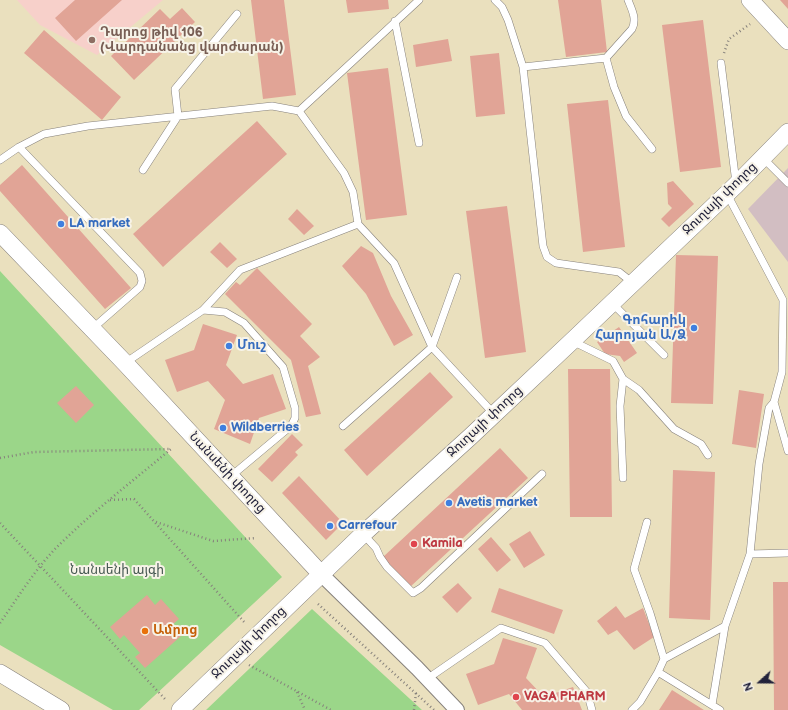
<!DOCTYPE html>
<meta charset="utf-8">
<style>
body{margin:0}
#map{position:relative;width:788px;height:710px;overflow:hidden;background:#eae0be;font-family:"Balsamiq Sans",sans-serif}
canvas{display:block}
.north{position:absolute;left:740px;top:662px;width:40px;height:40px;-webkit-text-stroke:3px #f7f3e8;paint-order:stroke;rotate:249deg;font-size:11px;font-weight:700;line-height:16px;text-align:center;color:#22223b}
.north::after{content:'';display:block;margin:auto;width:14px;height:18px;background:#22223b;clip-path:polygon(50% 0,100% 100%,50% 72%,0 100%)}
</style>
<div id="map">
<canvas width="788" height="710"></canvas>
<div class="north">N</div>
</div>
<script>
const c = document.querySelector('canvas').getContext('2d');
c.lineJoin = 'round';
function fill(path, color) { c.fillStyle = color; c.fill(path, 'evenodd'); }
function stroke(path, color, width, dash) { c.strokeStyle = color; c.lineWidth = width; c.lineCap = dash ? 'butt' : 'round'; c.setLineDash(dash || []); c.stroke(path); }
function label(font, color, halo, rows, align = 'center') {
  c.font = font + ' "Balsamiq Sans","Noto Sans Armenian",sans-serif'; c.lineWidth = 4; c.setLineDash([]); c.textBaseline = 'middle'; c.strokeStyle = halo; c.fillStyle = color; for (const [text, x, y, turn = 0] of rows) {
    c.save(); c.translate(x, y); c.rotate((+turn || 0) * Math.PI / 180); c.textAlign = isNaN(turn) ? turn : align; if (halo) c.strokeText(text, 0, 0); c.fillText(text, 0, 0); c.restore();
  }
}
fill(new Path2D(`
 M17,0H163L97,55L40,25Z`), '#f7d0ca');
fill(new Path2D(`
 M788,168V262L748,209Z`), '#d2bec2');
fill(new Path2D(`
 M0,271L282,577L139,710H113L0,645Z
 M312,609L422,710H206Z`), '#9bd689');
fill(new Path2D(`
 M75,0H122L76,41L55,18Z
 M251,0H284L296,95L263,99Z
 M346,0H388L389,9L348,13Z
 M558,0H601L607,52L566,57Z
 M780,0H788V9Z
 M182,8L195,22L134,80L111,56L160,9L170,19Z
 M703,20L721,167L680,172L662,25Z
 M44,30L121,97L102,120L24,53Z
 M448,39L452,61L416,67L413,45Z
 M499,53L505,114L476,117L470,56Z
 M388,68L407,215L366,220L347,73Z
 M608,100L625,247L583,252L567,104Z
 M257,121L287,154L163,267L133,234Z
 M22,165L131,288L105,309L0,191V185Z
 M673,181L694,204L669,227L661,219L672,208L668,204L667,183Z
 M507,206L526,352L485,358L466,211Z
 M297,209L314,226L304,235L288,219Z
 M220,242L237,259L227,268L210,252Z
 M361,246L373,253L391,296L413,335L394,346L366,294L342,266Z
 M676,255L718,256L713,404L671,403Z
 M257,268L312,324L300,336L320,357L308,366L321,414L306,417L291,360L225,294L236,282L240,285Z
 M203,324L237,335L226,365L243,384L273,374L286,409L259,418L250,444L214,429L225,400L208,381L177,392L165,360L194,350Z
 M619,327L637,353L624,362L620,356L605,354L597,342Z
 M568,369H610L612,517H570Z
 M430,372L453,397L367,476L344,450Z
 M76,386L94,405L76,423L57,403Z
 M739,390L764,394L756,448L732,444Z
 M292,434L303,445L295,452L298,455L272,482L258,469Z
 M500,448L528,478L410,587L383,557Z
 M673,470L715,472L710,620L669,618Z
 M299,476L343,523L326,540L282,493Z
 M530,531L545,555L524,568L509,544Z
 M491,537L511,560L497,572L478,549Z
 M773,582H788V710H774Z
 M458,583L472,598L457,613L442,597Z
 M499,588L563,610L554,634L491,612Z
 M147,595L155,605L161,599L179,619L172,625L181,636L145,668L135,657L140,653L124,635L120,639L110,627Z
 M616,606L625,618L643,608L654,637L634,650L617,630L608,635L597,621Z
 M503,638L537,648L526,678L544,697L573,687L582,710H522L509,694L478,705L466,674L494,664Z
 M672,690L704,710H659Z`), '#e1a496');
const service = new Path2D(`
 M419,0L299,111L344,173L353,192L358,224L394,263L432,347L494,414
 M495,0L502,7L508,20L523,67L543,246L547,257L556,263L619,272L633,283
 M395,21L419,143
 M606,58L614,87L626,116L652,149
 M721,63L736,183
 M523,67L606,58L632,29C637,19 632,10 628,0
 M19,147L140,273L142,281L140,287L92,329
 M763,158L788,183
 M0,160L19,147L44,134L88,126L272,106L299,111
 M143,170L178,116L175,89L237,14
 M727,194L783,300L782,372L774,402L788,451
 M612,303L664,355
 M203,310L225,312L244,323L283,367L295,408V418L291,426L230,477
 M572,341L613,361L623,379L620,406L623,478
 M125,363L203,310L240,270L358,224
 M623,379L639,390L674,429L701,444L708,455
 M343,426L432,347L457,277
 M647,522L634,569L650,613L664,659
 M363,534L376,548L380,557L387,567L413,593L421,588L542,474
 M750,554L788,553
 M658,672L720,710
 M427,679L501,628L545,643L587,692L592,710
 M712,705L725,626
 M632,710L640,702L658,672L664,659L725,626L750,554L759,464L769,408L774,402`);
const minor = new Path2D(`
 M321,574L417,668L457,710`);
const tertiary = new Path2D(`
 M750,0L788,41
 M0,233L125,363L321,574
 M0,673L61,710
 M180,710L363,534L470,437L572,341L736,185L788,132`);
stroke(service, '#86817c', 8);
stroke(minor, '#86817c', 16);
stroke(tertiary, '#86817c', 18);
stroke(new Path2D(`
 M724,53L729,39L750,24
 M0,458L34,452L171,449
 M110,500L134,499L245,623
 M156,522L213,541L256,538
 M0,523L165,699
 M318,604L434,710
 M0,623C19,596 37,566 61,543C96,509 134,480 171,449
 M249,665L331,710
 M297,692L305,710
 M414,710L416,693`), '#86817c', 2.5, [1, 3]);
stroke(service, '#fff', 7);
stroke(minor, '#fff', 14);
stroke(tertiary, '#fff', 17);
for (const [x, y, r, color] of [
 [92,40,4,"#8d6e63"],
 [61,224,4,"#3f7fe0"],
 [694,328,4,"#3f7fe0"],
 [229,346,4,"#3f7fe0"],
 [223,428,4,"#3f7fe0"],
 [449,503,4,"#3f7fe0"],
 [330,526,4,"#3f7fe0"],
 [414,544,4,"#e0444e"],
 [145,631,4,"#e8710a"],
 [516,697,4,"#e0444e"]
]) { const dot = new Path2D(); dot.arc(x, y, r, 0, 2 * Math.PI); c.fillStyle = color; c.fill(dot); stroke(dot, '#f7f3e8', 1.5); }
label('bold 13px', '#785e54', '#f7f3e8', [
 ["Դպրոց թիվ 106",100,33],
 ["(Վարդանանց վարժարան)",100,48]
], 'left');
label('13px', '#22223b', '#f7f3e8', [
 ["Ջուղայի փողոց",720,199,-44],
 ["Ջուղայի փողոց",485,422,-43],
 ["Նանսենի փողոց",227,473,47],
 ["Ջուղայի փողոց",249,643,-44]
]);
label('bold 13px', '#366cbe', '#f7f3e8', [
 ["LA market",69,224],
 ["Գոհարիկ",686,321,"right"],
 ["Հարոյան Ա/Ձ",686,336,"right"],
 ["Մուշ",237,346],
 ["Wildberries",231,428],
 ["Avetis market",457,503],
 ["Carrefour",338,526]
], 'left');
label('bold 13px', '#be3a42', '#f7f3e8', [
 ["Kamila",422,544],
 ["VAGA PHARM",524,697]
], 'left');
label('13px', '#465852', '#f7f3e8', [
 ["Նանսենի այգի",117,571]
]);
label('bold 13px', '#c56008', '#f7f3e8', [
 ["Ամրոց",153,631]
], 'left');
</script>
